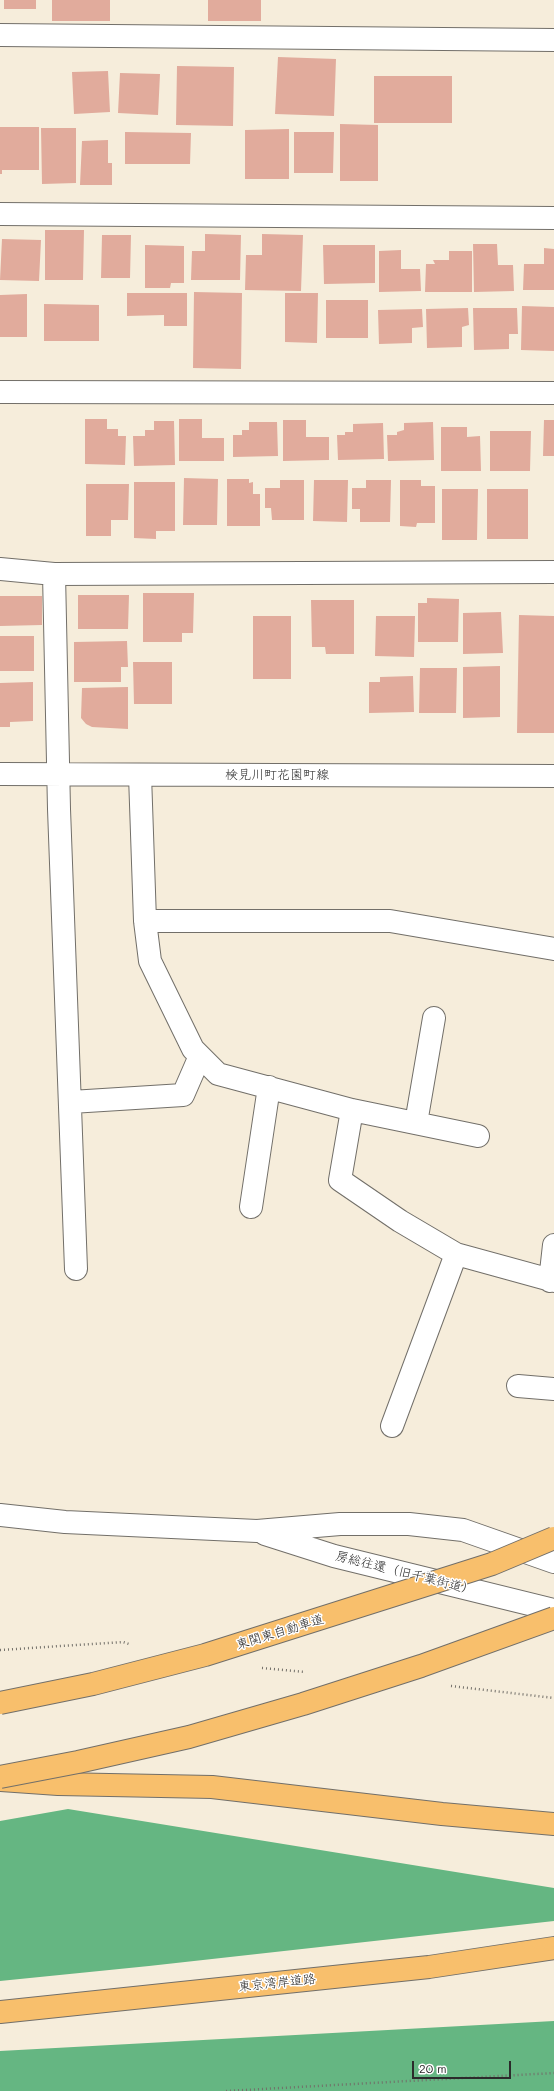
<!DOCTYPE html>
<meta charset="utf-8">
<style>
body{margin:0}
#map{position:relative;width:554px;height:2091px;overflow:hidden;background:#f6eddb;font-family:Mali,sans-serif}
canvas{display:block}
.scale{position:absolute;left:412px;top:2061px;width:99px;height:18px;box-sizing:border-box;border:2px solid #2b2b2b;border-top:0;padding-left:5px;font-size:12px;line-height:14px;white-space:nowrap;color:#2b2b2b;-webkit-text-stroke:3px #fff;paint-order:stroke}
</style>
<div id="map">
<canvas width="554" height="2091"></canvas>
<div class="scale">20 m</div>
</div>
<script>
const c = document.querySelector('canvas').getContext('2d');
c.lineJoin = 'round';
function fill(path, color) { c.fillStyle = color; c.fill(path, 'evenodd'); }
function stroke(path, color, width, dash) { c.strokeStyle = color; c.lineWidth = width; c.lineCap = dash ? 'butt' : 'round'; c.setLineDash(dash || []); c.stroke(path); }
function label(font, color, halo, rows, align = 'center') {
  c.font = font + ' Mali,"Klee One",sans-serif'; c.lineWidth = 3; c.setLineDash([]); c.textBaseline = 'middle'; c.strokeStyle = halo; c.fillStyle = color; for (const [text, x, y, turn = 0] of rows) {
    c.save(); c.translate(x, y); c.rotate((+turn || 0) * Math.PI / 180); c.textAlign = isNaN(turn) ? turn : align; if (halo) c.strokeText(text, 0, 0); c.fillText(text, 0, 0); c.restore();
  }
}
fill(new Path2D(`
 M68,1809L554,1888V1921L149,1966L0,1981V1821Z
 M554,2021V2091H0V2051Z`), '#65b682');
fill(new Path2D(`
 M4,0H36V9H4Z
 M52,0H110V21H52Z
 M208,0H261V21H208Z
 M278,57L336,59L334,116L275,114Z
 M177,66L234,67L233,126L176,125Z
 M108,71L110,112L74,114L72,72Z
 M120,73L160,74L158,115L118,113Z
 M374,76H452V123H374Z
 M340,124L378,125V181H340Z
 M0,127H39V170H2V174H0Z
 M41,128H76V183L42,184Z
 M289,129V179H245V130Z
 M125,132L191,133L190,164H125Z
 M294,132H334L333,173H294Z
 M108,140V163H112V185H80L82,141Z
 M45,230H84L83,280H45Z
 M205,234L241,235L240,280H191L192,251H205Z
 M262,234L303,235L301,291L245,290L246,255H262Z
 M102,235H131L130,278H101Z
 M2,239L41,240L39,281L0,280Z
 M473,244H497L498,265H513L514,291L474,292Z
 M145,245L184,246V283H171L170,288H145Z
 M323,245H375V283L324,284Z
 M544,248L554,249V290H523L524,264H544Z
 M401,250V269H420L421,291L379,292V251Z
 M449,251H472V292H425L426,264H435L433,260H449Z
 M194,292L242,293L241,369L193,368Z
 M127,293H187V326H164V315L127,316Z
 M285,293H318L317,343L285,342Z
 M27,294V337H0V295Z
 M326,300H368V338H326Z
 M44,304L99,305V341H44Z
 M522,306L554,307V351L521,350Z
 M468,308L469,325L462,327V347L427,348L426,309Z
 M473,308H517L518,334H509V349L474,350Z
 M422,309L423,327L412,328V343L379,344L378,310Z
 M85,419H107V429H118V436H126L125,465L85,464Z
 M179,419H202V438H224V461H179Z
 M283,420H306V437H329V460L283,461Z
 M544,420H554V456H543Z
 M154,421H174L175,465L134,466L133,436H145V430H154Z
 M249,422H277L278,456L233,457V435H242V430H249Z
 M433,422L434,460L388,461L387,435H397V432L404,430V423Z
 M383,423L384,459L338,460L337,435H345V432H353V424Z
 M441,427H467V437L480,436L481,471H441Z
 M490,431H531L530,471H490Z
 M184,478L218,479L217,525H183Z
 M227,479H249V483L253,482V494H260V526H227Z
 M280,480H304V520H272L271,508H265V488H280Z
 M314,480H348L347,522L313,521Z
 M366,480H391L390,522H360V509H352V488H366Z
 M400,480H421V486H435V523H417L416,527L400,526Z
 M134,482H175V531H156V539L134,538Z
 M86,484H129L128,520H111V536H86Z
 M442,489H478L477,540H442Z
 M487,489H528V539H487Z
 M143,593H194L193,633H182V642H143Z
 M78,595H129L128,629H78Z
 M0,596H42V625L0,626Z
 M427,598L459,599L458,642H418V603H427Z
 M311,600H354V654H326L325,647H312Z
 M501,612L503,653L463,654V613Z
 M519,615L554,616V733H517Z
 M253,616H291V679H253Z
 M376,616H415L414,657L375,656Z
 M0,636H34V671H0Z
 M127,641L128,667H121V682H74V642Z
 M133,662H172V704H134Z
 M500,666V717L463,718V667Z
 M420,668H457L456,713H419Z
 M413,676L414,712L369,713V682H380V677Z
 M33,682V721L10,722V727H0V683Z
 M128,687V729L92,727L86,724L81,718L82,688Z`), '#e1ab9c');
const minor = new Path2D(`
 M0,35L554,40
 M0,214L554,218
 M0,392L554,393
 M0,569L54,574L554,572
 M54,574L59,809L76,1269
 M0,774L554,776
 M140,775L145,921L150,961L193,1049L218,1074L352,1110L478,1136
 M145,921H390L554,949
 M71,1102L183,1095L200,1056
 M352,1110L340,1180L400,1221L456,1254L554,1281
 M416,1123L434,1018
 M251,1207L269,1087
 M550,1281L554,1245
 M518,1386L554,1389
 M392,1426L456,1254
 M0,1515L65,1522L257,1531L340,1524H409L463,1530L554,1562
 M265,1534L334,1556L554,1610`);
const highway = new Path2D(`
 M1,1780L58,1784L212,1787L442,1814L554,1824
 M0,2012L429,1967L554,1948`);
stroke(minor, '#726f69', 24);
stroke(highway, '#726f69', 24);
stroke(new Path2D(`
 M0,1650L123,1642L129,1644
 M262,1668L305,1672
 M451,1686L554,1698
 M226,2091L554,2073`), '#726f69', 2.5, [1, 3]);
stroke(minor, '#fff', 22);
stroke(highway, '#f8bf6c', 22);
const highwayBridge = new Path2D(`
 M0,1703L93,1684L205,1655L492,1564L554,1538
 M0,1777L78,1762L189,1737L303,1704L421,1666L554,1618`);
stroke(highwayBridge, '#726f69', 24, []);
stroke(highwayBridge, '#f8bf6c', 22);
label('13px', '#2b2b2b', '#fff', [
 ["検見川町花園町線",277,775],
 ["房総往還（旧千葉街道）",405,1573,14],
 ["東関東自動車道",280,1632,-17],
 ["東京湾岸道路",277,1983,-6]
]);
</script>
